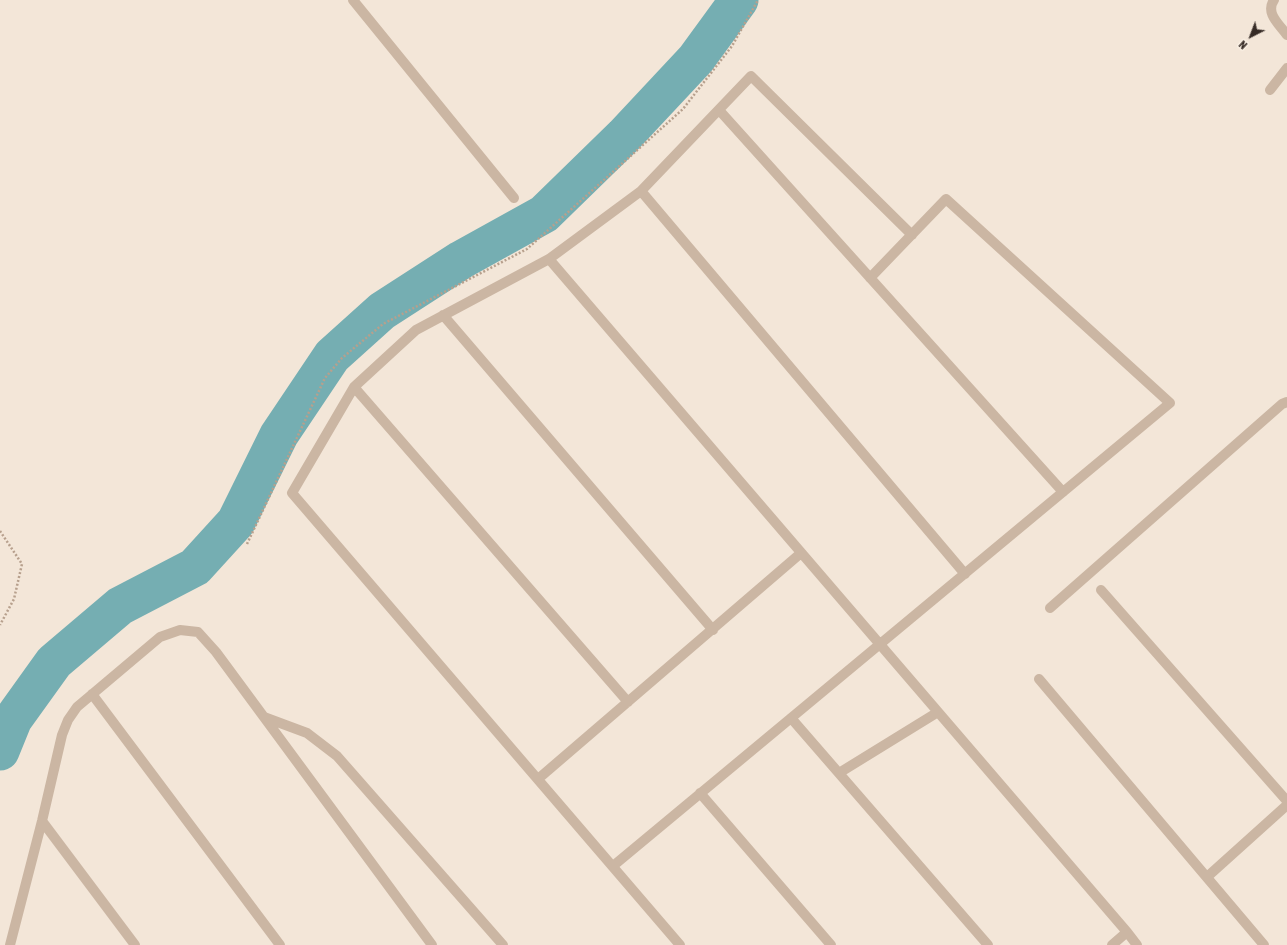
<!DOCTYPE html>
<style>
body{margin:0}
#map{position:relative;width:1287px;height:945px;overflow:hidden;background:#f3e6d8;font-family:"Asap Condensed",sans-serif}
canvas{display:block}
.north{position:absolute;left:1231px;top:16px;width:40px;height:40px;-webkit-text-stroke:3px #faf0e4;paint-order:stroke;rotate:222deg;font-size:11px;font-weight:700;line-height:16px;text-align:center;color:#362b26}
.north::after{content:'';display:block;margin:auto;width:14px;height:18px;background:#362b26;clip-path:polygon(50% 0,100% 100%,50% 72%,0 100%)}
</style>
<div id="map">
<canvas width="1287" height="945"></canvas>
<div class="north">N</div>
</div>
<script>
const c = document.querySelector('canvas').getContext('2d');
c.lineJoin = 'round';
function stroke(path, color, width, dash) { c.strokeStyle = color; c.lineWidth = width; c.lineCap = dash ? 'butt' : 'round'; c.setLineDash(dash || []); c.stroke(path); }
stroke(new Path2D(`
 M0,751L13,719L54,662L120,606L195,567L236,522L279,435L332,356L382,311L461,260L544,214L624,136L696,59L739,0`), '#75aeb2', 39);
stroke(new Path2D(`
 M0,531L22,564L14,599L0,625
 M247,544L325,378L342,358L383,324L527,249L683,109L732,46L758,0`), '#b7a08d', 2.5, [2, 2]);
stroke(new Path2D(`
 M353,0L514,198
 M1274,0C1265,13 1279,24 1287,35
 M1270,90L1287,68
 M719,110L1063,492
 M641,191L965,574
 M549,259L1127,932L1112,945
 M443,315L713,630
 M354,387L628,702
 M1101,590L1287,801
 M1050,608L1282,404L1287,402
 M1039,679L1264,945
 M92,694L280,945
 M264,717L307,733L337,756L503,945
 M791,718L988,945
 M839,773L938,712
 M538,779L801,553
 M700,793L831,945
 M42,821L135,945
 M613,866L1170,403L946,199L870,278
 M1207,877L1287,805
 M1127,932L1137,945
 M10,945L42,821L62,735L68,720L77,707L160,637L180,630L198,632L216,652L432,945
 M680,945L292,493L354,387L416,330L549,259L641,191L751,76L912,235`), '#cbb6a3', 10);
</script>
